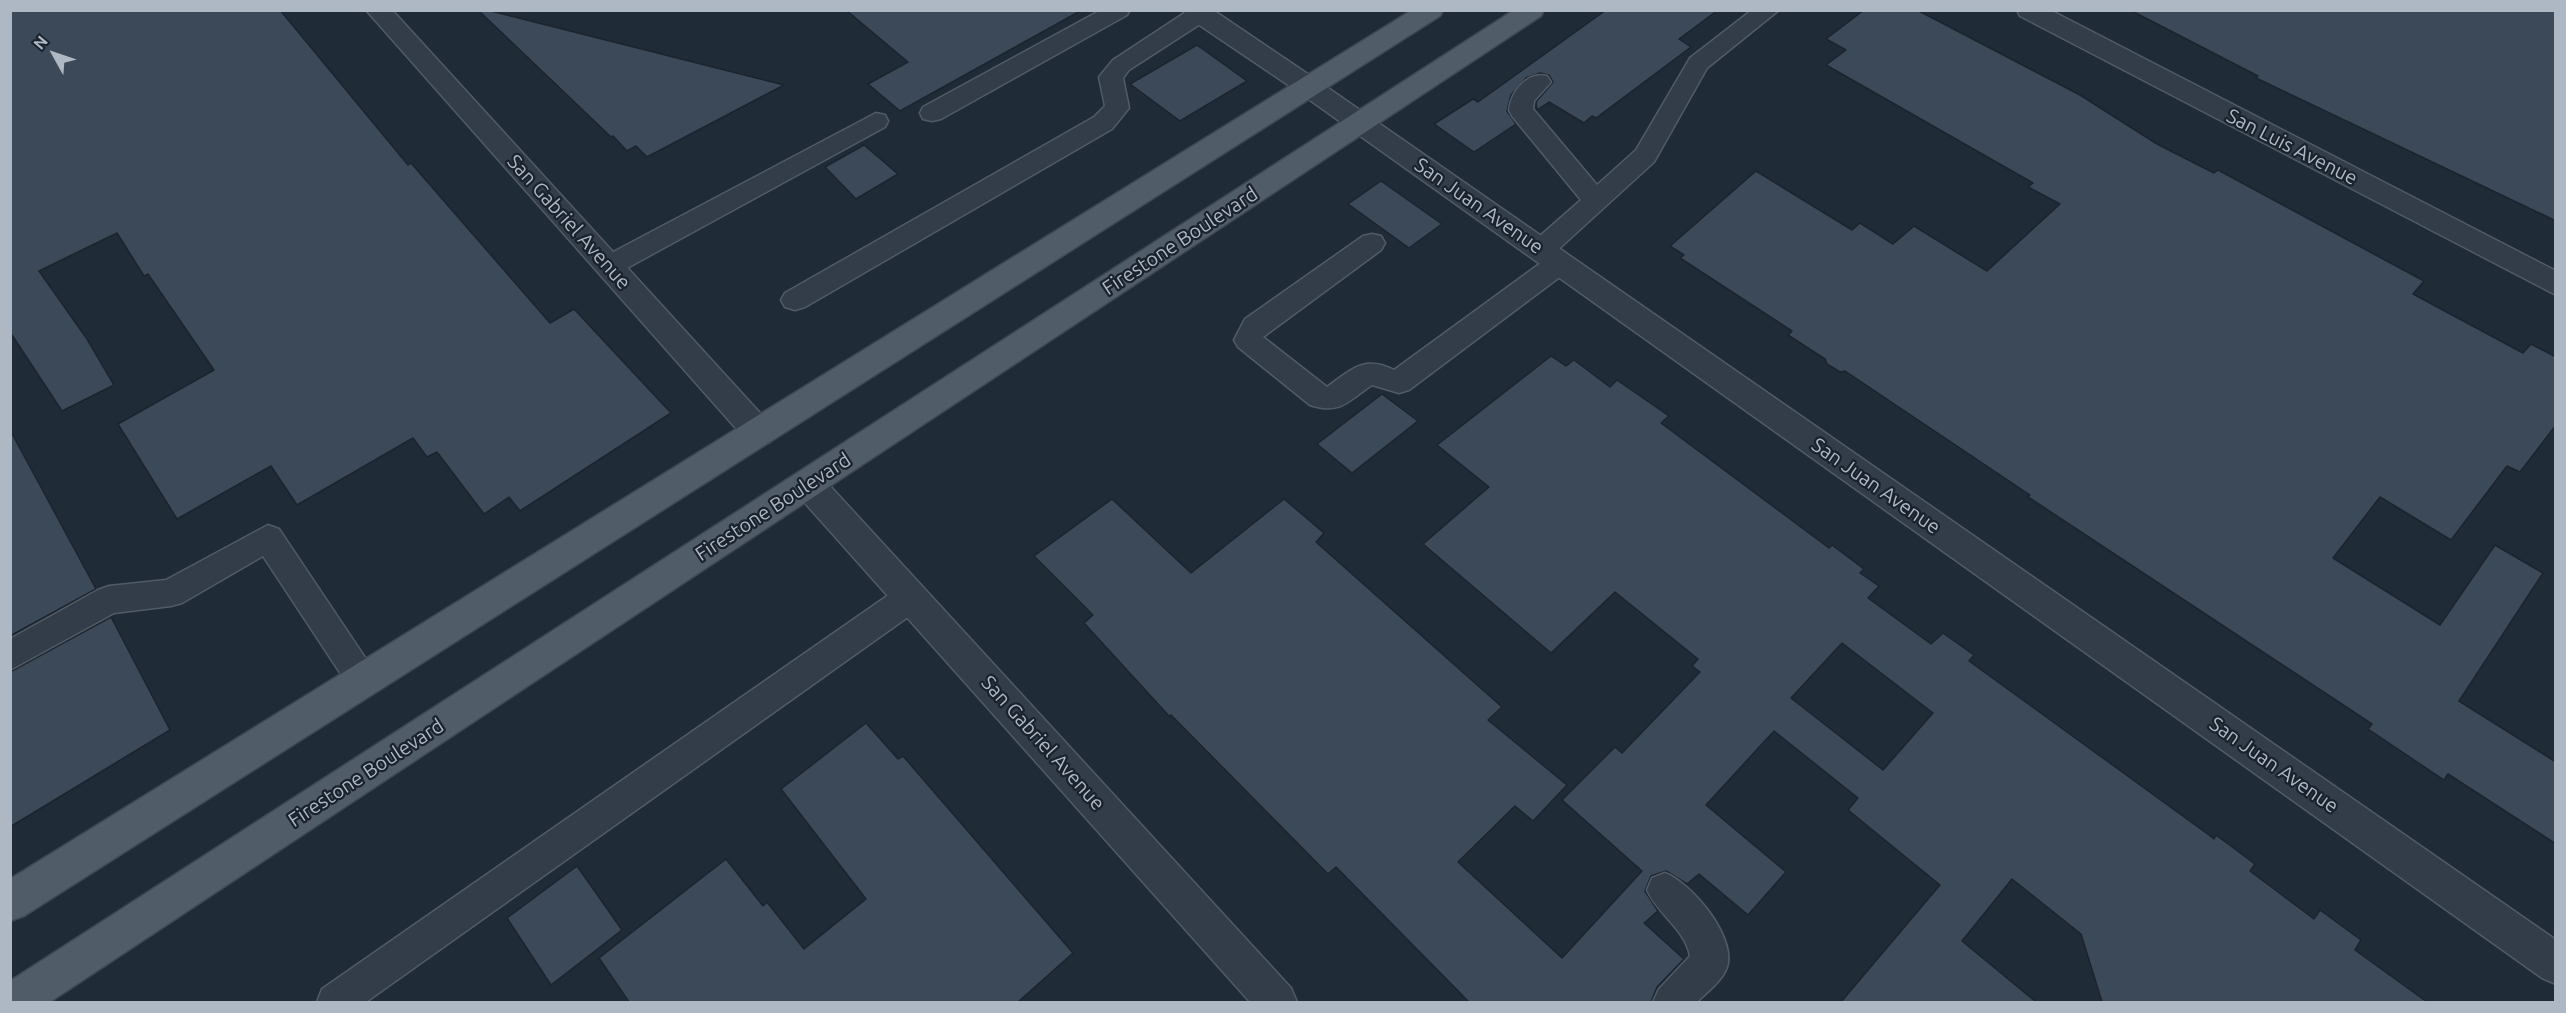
<!DOCTYPE html>
<style>
body{margin:0}
#map{position:relative;width:2566px;height:1013px;overflow:hidden;background:#202b38;font-family:Ubuntu,sans-serif}
canvas{display:block}
.frame{position:absolute;inset:0;border:12px solid #aeb8c5;pointer-events:none}
.north{position:absolute;left:24px;top:24px;width:60px;height:60px;-webkit-text-stroke:4px #19222d;paint-order:stroke;rotate:310deg;font-size:16px;font-weight:700;line-height:24px;text-align:center;color:#aeb8c5}
.north::after{content:'';display:block;margin:auto;width:21px;height:27px;background:#aeb8c5;clip-path:polygon(50% 0,100% 100%,50% 72%,0 100%)}
</style>
<div id="map">
<canvas width="2566" height="1013"></canvas>
<div class="frame"></div>
<div class="north">N</div>
</div>
<script>
const c = document.querySelector('canvas').getContext('2d');
c.lineJoin = 'round';
function fill(path, color) { c.fillStyle = color; c.fill(path, 'evenodd'); }
function stroke(path, color, width, dash) { c.strokeStyle = color; c.lineWidth = width; c.lineCap = dash ? 'butt' : 'round'; c.setLineDash(dash || []); c.stroke(path); }
function label(font, color, halo, rows, align = 'center') {
  c.font = font + ' Ubuntu,sans-serif'; c.lineWidth = 4.5; c.setLineDash([]); c.textBaseline = 'middle'; c.strokeStyle = halo; c.fillStyle = color; for (const [text, x, y, turn = 0] of rows) {
    c.save(); c.translate(x, y); c.rotate((+turn || 0) * Math.PI / 180); c.textAlign = isNaN(turn) ? turn : align; if (halo) c.strokeText(text, 0, 0); c.fillText(text, 0, 0); c.restore();
  }
}
const building = new Path2D(`
 M10,10H280L408,165L411,163L550,323L574,309L671,413L520,511L509,497L484,514L437,452L427,457L413,438L297,505L271,466L177,519L118,424L214,370L148,274L144,276L117,233L39,271L87,339L114,385L62,411L10,332Z
 M478,10H487L784,85L647,157L636,146L627,151L613,136L611,137Z
 M846,10H1082L900,111L868,84L908,62Z
 M1606,10H1718L1679,39L1691,47L1596,118L1592,116L1584,123L1549,102L1537,110L1536,102L1553,82L1549,75L1540,73L1526,78L1511,95L1507,111L1516,124L1474,152L1434,124L1473,99L1478,102Z
 M1864,10H1917L2080,95L2157,144L2214,173L2218,170L2424,281L2413,294L2523,353L2531,344L2556,357V425L2520,472L2507,466L2451,540L2380,497L2333,558L2440,625L2495,545L2543,573L2459,701L2556,762V844L2448,774L2444,780L2368,729L2372,724L2028,497L2030,495L1945,438L1845,371L1840,372L1827,364L1825,359L1788,335L1792,331L1680,258L1684,255L1670,246L1756,171L1852,230L1860,223L1893,244L1914,226L1987,271L2060,204L2028,187L2033,183L1826,65L1846,50L1826,39Z
 M2130,10H2556V221L2256,78L2258,76Z
 M1197,45L1247,81L1180,121L1130,84Z
 M864,145L898,174L856,199L825,167Z
 M1381,181L1442,224L1409,248L1348,204Z
 M1551,356L1566,366L1574,360L1610,387L1617,380L1669,416L1661,423L1829,548L1832,545L1864,569L1860,573L1879,586L1868,598L1931,644L1943,633L1974,655L1969,661L2209,835L2214,839L2216,835L2255,864L2250,871L2314,919L2320,910L2361,940L2355,950L2427,1002H2102L2081,934L2012,879L1962,941L2036,1002H1841L1940,885L1848,810L1858,798L1774,731L1706,805L1786,872L1748,915L1699,874L1687,884L1666,871L1651,876L1645,891L1658,911L1644,923L1684,959L1657,987L1651,1002H1469L1336,867L1328,874L1171,715L1169,716L1084,623L1093,615L1034,556L1112,499L1191,573L1284,499L1324,533L1316,542L1502,707L1488,720L1567,785L1533,821L1515,806L1458,862L1562,958L1642,871L1562,800L1615,747L1622,753L1700,672L1692,666L1698,659L1615,592L1551,653L1423,544L1489,487L1437,445ZM1842,643L1933,713L1883,770L1791,698Z
 M1382,394L1418,421L1352,473L1317,444Z
 M10,430L96,589L10,636Z
 M111,617L170,730L10,827V672Z
 M866,723L898,759L903,756L1073,953L1018,1002H629L599,958L726,859L763,906L767,902L804,949L866,899L781,789Z
 M577,866L622,930L551,985L507,918Z`);
fill(building, '#3c4958');
stroke(building, '#1b242f', 1.5);
const lane = new Path2D(`
 M1101,10H1130L1127,15L941,119L932,121L923,119L920,113L923,107Z
 M1189,10H1209L1211,14L1208,19L1129,70L1123,78L1129,108L1112,129L805,307L795,310L785,307L781,300L785,293L1094,117L1105,106L1099,77L1113,60Z
 M1752,10H1779L1707,68L1654,162L1551,256L1560,253L1569,256L1573,263L1569,270L1409,390L1399,393L1372,385C1348,401 1341,415 1310,405L1238,347L1234,340L1245,319L1363,236L1372,234L1381,236L1385,243L1381,250L1263,337L1327,387C1352,369 1364,355 1394,370L1549,257L1541,260L1532,257L1528,250L1532,243L1581,200L1512,116L1509,110C1511,91 1528,71 1547,76L1551,82L1534,101L1533,109L1597,185L1636,150L1690,58Z
 M876,113L885,115L888,121L885,127L618,273L609,276L600,273L596,266L600,259Z
 M268,525L279,529L374,671L379,681L374,691L363,696L352,691L263,556L182,603L171,606L114,613L10,670V639L98,590L109,586L166,580Z
 M911,583L922,587L927,597L922,607L366,1002H317L322,989L900,587Z
 M1665,873C1691,883 1733,933 1728,963C1726,978 1707,992 1697,1002H1653L1659,989L1690,956C1685,929 1658,915 1647,890L1652,878Z`);
const street = new Path2D(`
 M366,10H392L770,424L775,433L770,442L759,446L748,442Z
 M1183,10H1213L1318,81L2556,940V984L2542,978L1300,93L1186,16Z
 M2017,10H2050L2556,271V295L2020,16Z
 M808,471L820,475L1291,988L1297,1002H1250L796,493L792,484L796,475Z`);
const primary = new Path2D(`
 M1412,10H1443L1440,16L24,916L10,921V879Z
 M1514,10H1544L1541,16L50,1002H10V981Z`);
stroke(lane, '#515b66', 3);
stroke(street, '#515b66', 3);
stroke(primary, '#3d4652', 3);
fill(lane, '#333d49');
fill(street, '#333d49');
fill(primary, '#515c69');
label('20px', '#aeb8c5', '#19222d', [
 ["San Luis Avenue",2292,147,27],
 ["San Juan Avenue",1479,206,35],
 ["San Gabriel Avenue",569,222,48],
 ["Firestone Boulevard",1180,241,-33],
 ["San Juan Avenue",1876,486,35],
 ["Firestone Boulevard",773,507,-33],
 ["San Gabriel Avenue",1043,743,48],
 ["San Juan Avenue",2274,765,35],
 ["Firestone Boulevard",366,773,-33]
]);
</script>
